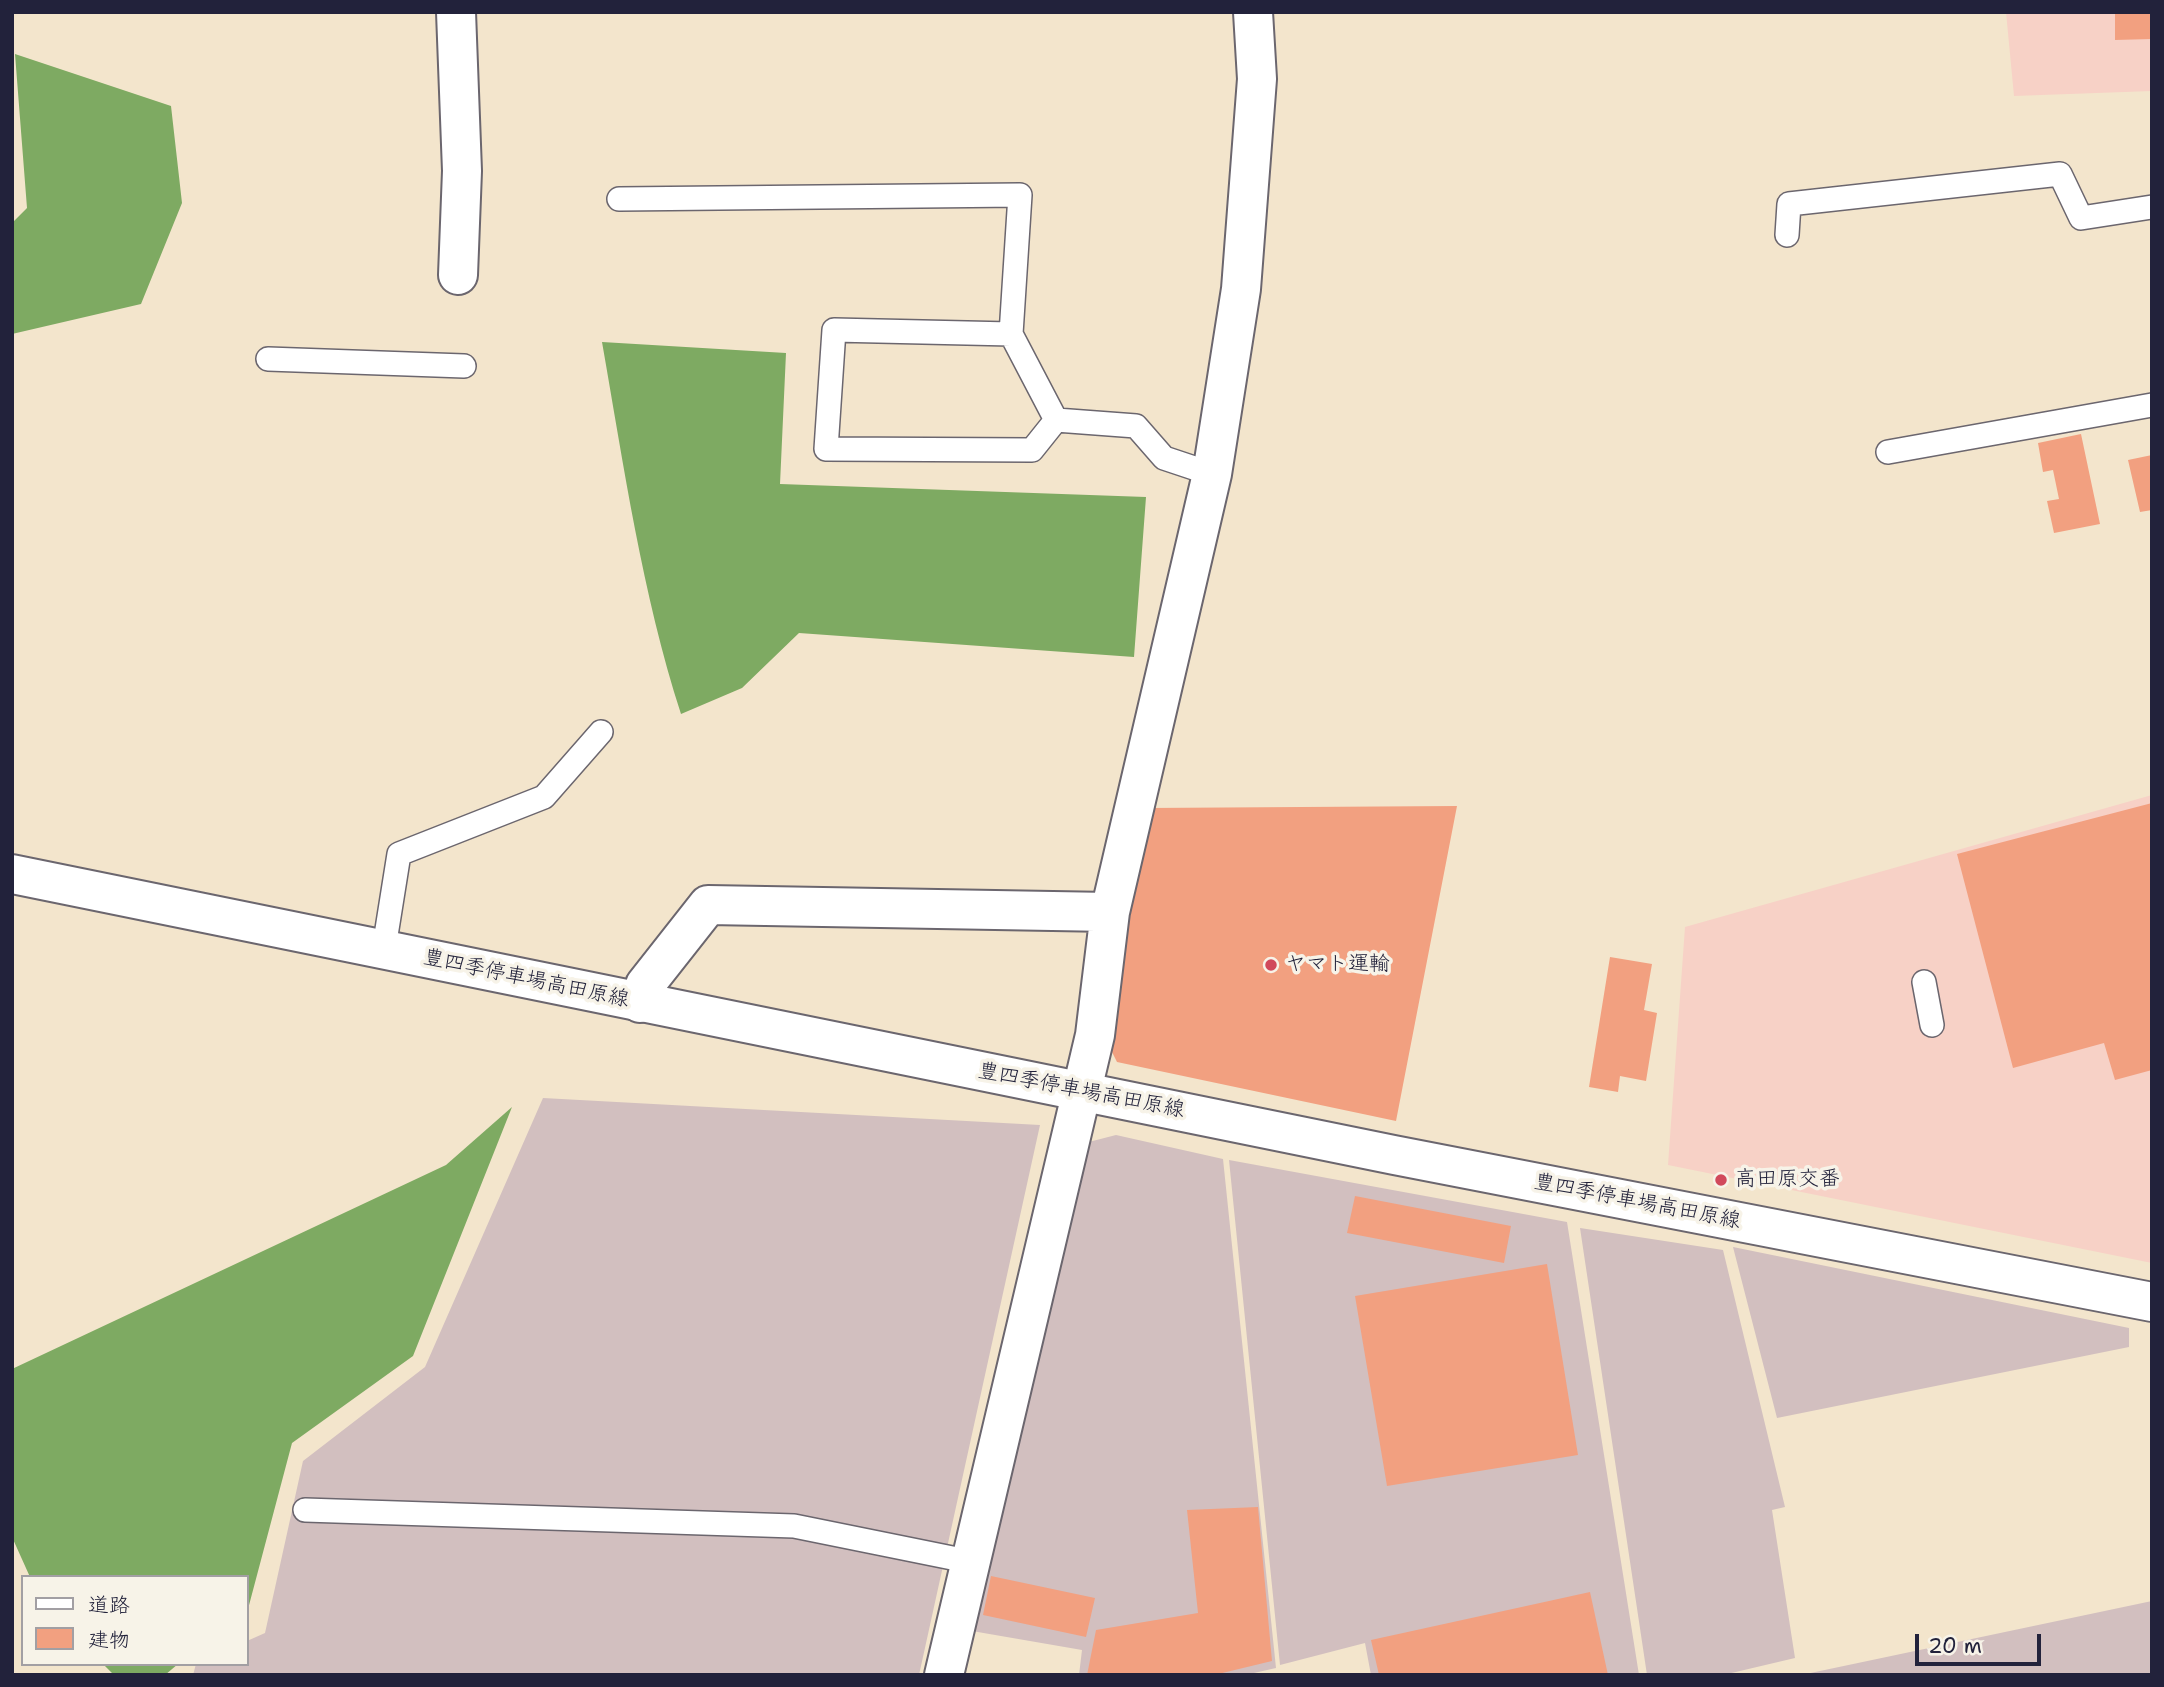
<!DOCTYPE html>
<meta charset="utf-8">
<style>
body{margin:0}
#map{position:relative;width:2164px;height:1687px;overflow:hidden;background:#f3e5cc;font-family:"Shantell Sans","Klee One",sans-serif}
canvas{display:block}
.frame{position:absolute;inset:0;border:14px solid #22223b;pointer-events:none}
.legend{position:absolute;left:21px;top:1575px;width:228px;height:91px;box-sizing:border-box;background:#f7f3e8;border:2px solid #a29fa3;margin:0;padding:9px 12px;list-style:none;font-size:21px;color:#22223b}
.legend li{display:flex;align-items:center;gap:14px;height:35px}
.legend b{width:35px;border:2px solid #a29fa3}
.scale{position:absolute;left:1915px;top:1634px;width:126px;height:32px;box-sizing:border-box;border:4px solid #22223b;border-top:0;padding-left:9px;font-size:21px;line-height:24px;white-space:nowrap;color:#22223b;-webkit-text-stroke:5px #f7f3e8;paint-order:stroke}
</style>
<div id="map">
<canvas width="2164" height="1687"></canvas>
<div class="frame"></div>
<ul class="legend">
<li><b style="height:9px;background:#fff"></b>道路</li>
<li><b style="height:19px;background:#f2a080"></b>建物</li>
</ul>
<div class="scale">20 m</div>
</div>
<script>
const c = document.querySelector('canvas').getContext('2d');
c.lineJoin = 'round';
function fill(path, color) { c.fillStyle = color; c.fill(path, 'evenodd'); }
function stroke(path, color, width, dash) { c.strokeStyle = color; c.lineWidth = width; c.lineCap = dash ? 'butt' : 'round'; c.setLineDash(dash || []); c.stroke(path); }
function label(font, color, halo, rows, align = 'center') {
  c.font = font + ' "Shantell Sans","Klee One",sans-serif'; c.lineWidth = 7; c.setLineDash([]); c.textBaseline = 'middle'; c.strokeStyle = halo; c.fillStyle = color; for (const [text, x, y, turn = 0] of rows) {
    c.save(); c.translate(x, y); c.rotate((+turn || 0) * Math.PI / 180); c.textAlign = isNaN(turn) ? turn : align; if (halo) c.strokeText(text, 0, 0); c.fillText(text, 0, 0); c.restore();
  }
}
fill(new Path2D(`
 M2006,12H2152V91L2014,96Z
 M2152,795V1263L1668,1165L1685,927Z`), '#f7d1c6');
fill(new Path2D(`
 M543,1098L1040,1125L919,1675H193L196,1664H247V1641L265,1633L303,1461L425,1367Z
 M1116,1135L1223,1159L1276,1668L1245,1675H1079L1082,1650L972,1631L1081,1144Z
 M1229,1160L1567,1222L1639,1675H1371L1365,1643L1280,1665Z
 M1580,1228L1723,1250L1785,1507L1772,1510L1795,1658L1723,1675H1647Z
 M1733,1247L2129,1328V1347L1777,1418Z
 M2152,1601V1675H1801Z`), '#d2bfbf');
fill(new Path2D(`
 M15,54L171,106L182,203L141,304L12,334V223L27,208Z
 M602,342L786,353L780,484L1146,497L1134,657L799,633L742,688L681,714C642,593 624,467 602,342Z
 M512,1107L413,1356L292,1443L248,1609L247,1577H30L12,1537V1369L446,1165Z
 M103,1664H178L165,1675H114Z`), '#7eaa62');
fill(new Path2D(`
 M2115,12H2152V39L2115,40Z
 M2081,434L2100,524L2054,533L2047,501L2059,499L2053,470L2043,472L2038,443Z
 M2152,455V510L2140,512L2128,460Z
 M2152,803V1070L2115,1080L2104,1043L2013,1068L1957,854Z
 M1457,806L1396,1121L1117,1062L1106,1040L1146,808Z
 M1610,957L1652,964L1644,1010L1657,1013L1646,1081L1620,1076L1618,1092L1589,1087Z
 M1355,1196L1511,1226L1504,1263L1347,1233Z
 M1547,1264L1578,1455L1387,1486L1355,1296Z
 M1258,1507L1272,1661L1214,1675H1087L1096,1630L1198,1613L1187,1510Z
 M991,1576L1095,1598L1086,1637L983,1615Z
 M1590,1592L1608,1675H1379L1371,1640Z`), '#f2a080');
const service = new Path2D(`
 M619,199L1020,195L1011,334
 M1787,235L1789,204L2060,174L2081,218L2152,207
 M268,359L464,366
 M1056,420L1011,334L834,330L826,449L1032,450L1056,420L1136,426L1164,458L1212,474
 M1888,452L2152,405
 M384,948L399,854L544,797L601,732
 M1924,982L1932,1025
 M305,1510L794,1526L972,1562`);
const minor = new Path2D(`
 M456,12L462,171L458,275
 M640,1003L645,985L708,905L1110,912
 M944,1675L1095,1035L1110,912L1212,474L1241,289L1257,79L1253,12`);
const secondary = new Path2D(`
 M12,874L1394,1155L2152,1302`);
stroke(service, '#6b666e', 26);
stroke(minor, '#6b666e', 42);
stroke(secondary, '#6b666e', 42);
stroke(service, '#fff', 23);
stroke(minor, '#fff', 38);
stroke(secondary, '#fff', 38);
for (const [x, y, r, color] of [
 [1271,965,7,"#d1495b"],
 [1721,1180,7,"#d1495b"]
]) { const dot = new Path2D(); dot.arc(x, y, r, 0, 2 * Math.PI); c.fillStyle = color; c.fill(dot); stroke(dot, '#f7f3e8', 2.5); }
label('21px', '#22223b', '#f7f3e8', [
 ["ヤマト運輸",1285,965],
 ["高田原交番",1735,1180]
], 'left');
label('21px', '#22223b', '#f7f3e8', [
 ["豊四季停車場高田原線",526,979,12],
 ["豊四季停車場高田原線",1081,1091,11],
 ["豊四季停車場高田原線",1637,1202,11]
]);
</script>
